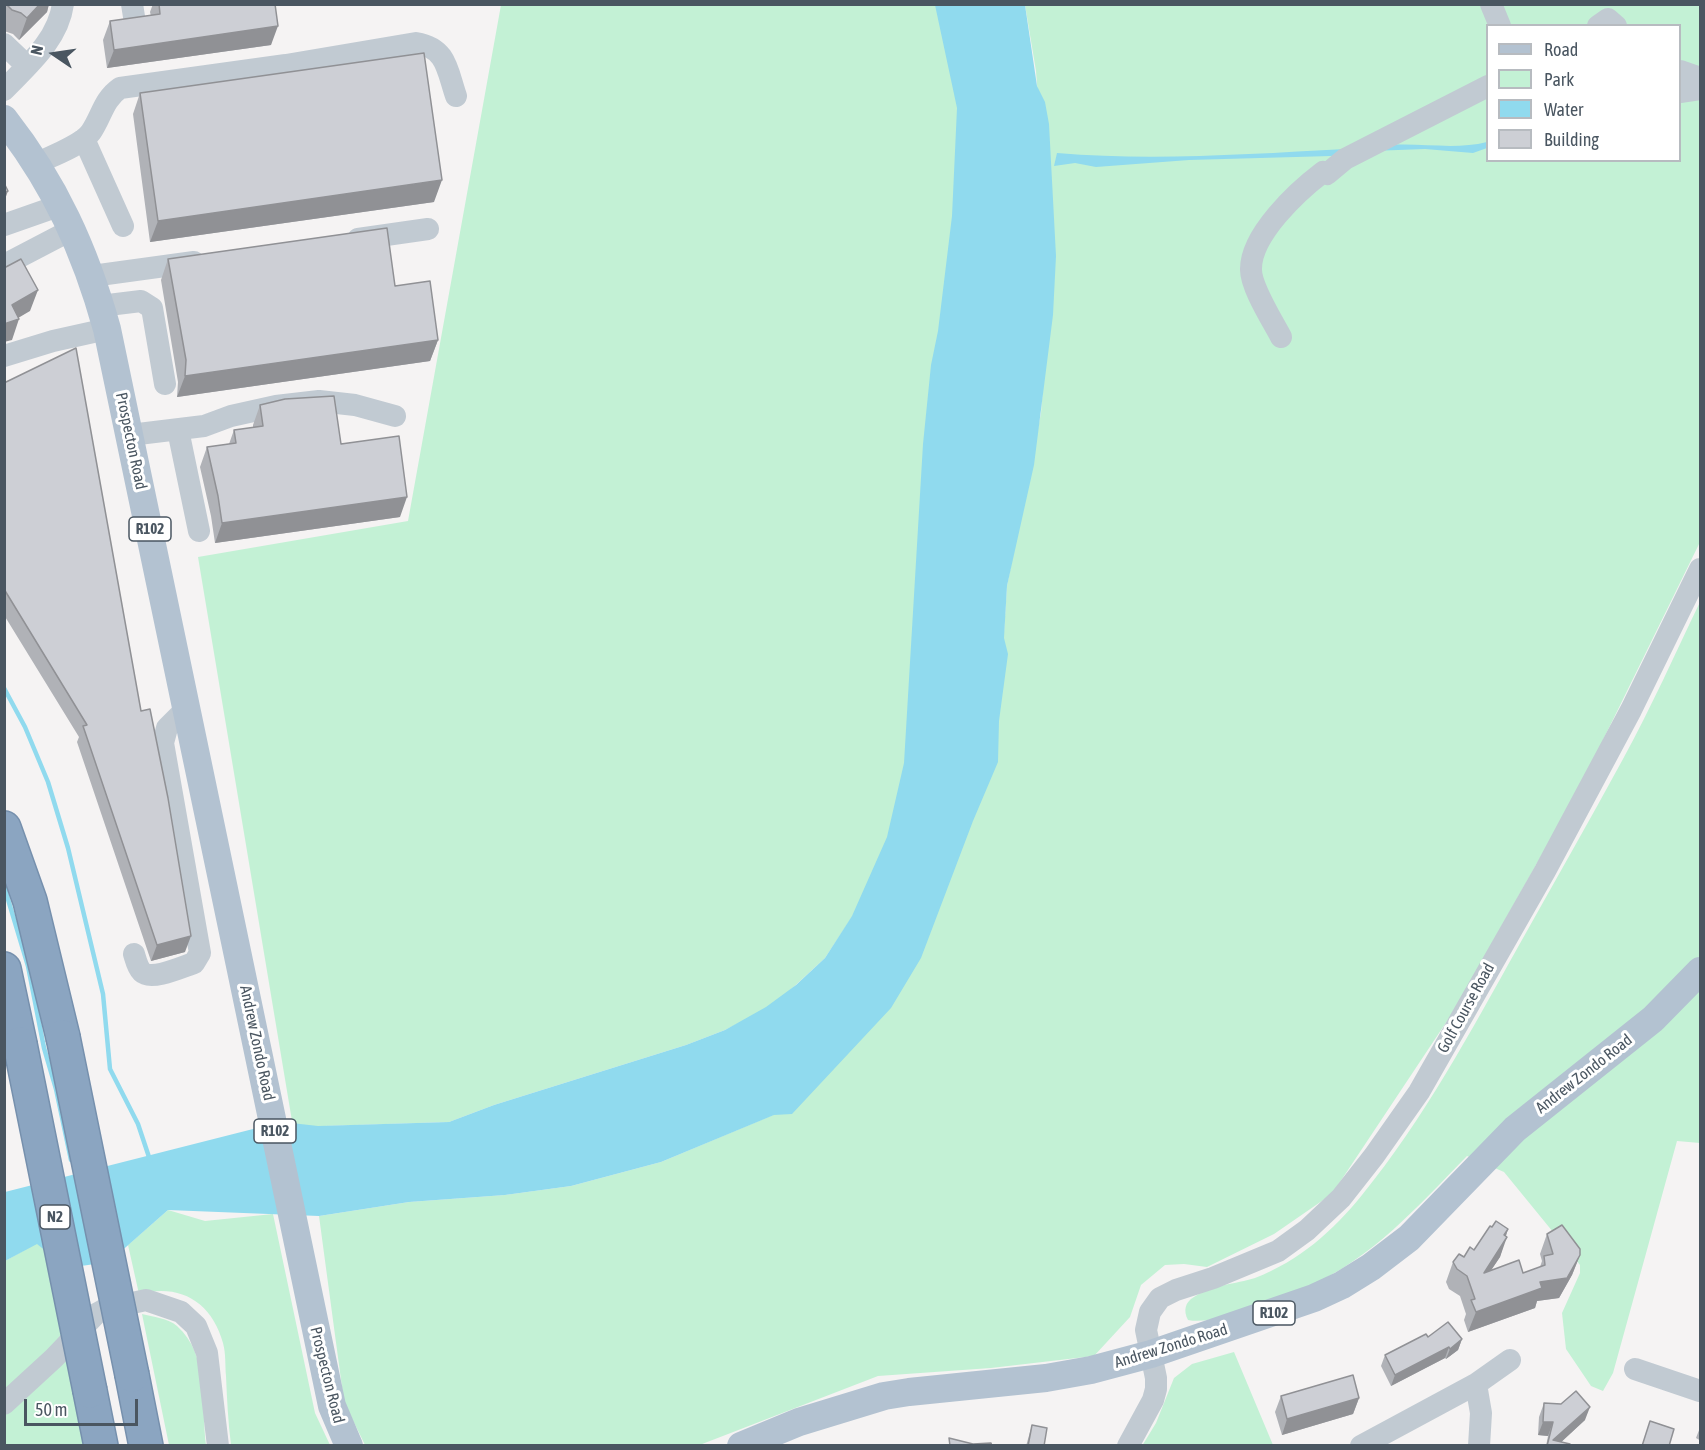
<!DOCTYPE html>
<style>
body{margin:0}
#map{position:relative;width:1705px;height:1450px;overflow:hidden;background:#f5f3f3;font-family:"Asap Condensed",sans-serif}
canvas{display:block}
.frame{position:absolute;inset:0;border:6px solid #4a5661;pointer-events:none}
.legend{position:absolute;left:1486px;top:24px;width:195px;height:138px;box-sizing:border-box;background:#fff;border:2px solid #b7bbc0;margin:0;padding:8px 10px;list-style:none;font-size:18px;color:#4a5661}
.legend li{display:flex;align-items:center;gap:12px;height:30px}
.legend b{width:30px;border:2px solid #b7bbc0}
.north{position:absolute;left:24px;top:24px;width:60px;height:60px;-webkit-text-stroke:4px #fff;paint-order:stroke;rotate:283deg;font-size:16px;font-weight:700;line-height:24px;text-align:center;color:#4a5661}
.north::after{content:'';display:block;margin:auto;width:21px;height:27px;background:#4a5661;clip-path:polygon(50% 0,100% 100%,50% 72%,0 100%)}
.scale{position:absolute;left:24px;top:1399px;width:114px;height:27px;box-sizing:border-box;border:3px solid #4a5661;border-top:0;padding-left:8px;font-size:18px;line-height:21px;white-space:nowrap;color:#4a5661;-webkit-text-stroke:4px #fff;paint-order:stroke}
</style>
<div id="map">
<canvas width="1705" height="1450"></canvas>
<div class="frame"></div>
<ul class="legend">
<li><b style="height:8px;background:#b3c2d1"></b>Road</li>
<li><b style="height:16px;background:#c3f1d5"></b>Park</li>
<li><b style="height:16px;background:#90daee"></b>Water</li>
<li><b style="height:16px;background:#cdcfd5"></b>Building</li>
</ul>
<div class="north">N</div>
<div class="scale">50 m</div>
</div>
<script>
const c = document.querySelector('canvas').getContext('2d');
c.lineJoin = 'round';
function fill(path, color) { c.fillStyle = color; c.fill(path, 'evenodd'); }
function stroke(path, color, width, dash) { c.strokeStyle = color; c.lineWidth = width; c.lineCap = dash ? 'butt' : 'round'; c.setLineDash(dash || []); c.stroke(path); }
function label(font, color, halo, rows, align = 'center') {
  c.font = font + ' "Asap Condensed",sans-serif'; c.lineWidth = 6; c.setLineDash([]); c.textBaseline = 'middle'; c.strokeStyle = halo; c.fillStyle = color; for (const [text, x, y, turn = 0] of rows) {
    c.save(); c.translate(x, y); c.rotate((+turn || 0) * Math.PI / 180); c.textAlign = isNaN(turn) ? turn : align; if (halo) c.strokeText(text, 0, 0); c.fillText(text, 0, 0); c.restore();
  }
}
fill(new Path2D(`
 M501,5H938L966,125L926,597L900,812L871,888L825,958L774,1005L725,1030L686,1045L494,1105L449,1122L293,1127L198,557L408,521Z
 M1025,5H1700V542L1579,789L1453,1012L1332,1194L1274,1234L1207,1267L1184,1264L1165,1265L1141,1285L1130,1317L1094,1356L991,1368L878,1376L697,1446L365,1445L344,1402L319,1216L409,1202L505,1195L571,1186L661,1162L785,1110L1001,678L1007,586L1041,413L1048,323V235L1036,71ZM1488,26H1680V160H1488Z
 M1700,602V1143L1677,1141L1613,1373L1603,1391L1591,1386L1566,1349L1562,1313L1580,1273V1265L1504,1172L1467,1156C1419,1205 1372,1259 1307,1287C1289,1295 1269,1300 1251,1307C1232,1313 1208,1324 1188,1320C1183,1311 1185,1302 1194,1297C1211,1285 1236,1284 1255,1278C1299,1261 1333,1231 1362,1195C1424,1119 1471,1031 1518,947C1553,884 1589,822 1623,759C1651,708 1675,654 1700,602Z
 M168,1210L205,1221L273,1214L315,1413L330,1445H231C228,1422 227,1399 226,1376C225,1365 226,1354 223,1343C212,1302 180,1283 139,1294L128,1245Z
 M37,1243L48,1252L87,1445L5,1446V1261Z
 M142,1314C153,1317 168,1318 177,1326C210,1355 201,1407 206,1445H169Z
 M1234,1352L1273,1445L1142,1446L1156,1423L1174,1378L1192,1364Z`), '#c3f1d5');
fill(new Path2D(`
 M935,5H1025L1037,86L1045,102L1049,124L1056,256L1053,315L1034,465L1007,586L1004,638L1008,654L999,721L998,762L973,821L921,958L891,1008L792,1114L774,1115L661,1162L571,1186L505,1195L409,1202L319,1216L168,1210L109,1262L67,1268L37,1244L5,1261V1192L257,1128L256,1119L318,1126L449,1122L494,1105L686,1045L725,1030L766,1007L796,985L825,958L852,916L887,837L904,763L923,444L931,365L938,331L952,216L957,108Z
 M1487,142V148L1473,153L1425,149L1371,151L1331,156L1189,160L1096,167L1075,163L1054,166L1057,153C1152,161 1250,154 1346,149C1361,149 1376,145 1391,145C1423,143 1456,150 1487,142Z`), '#90daee');
stroke(new Path2D(`
 M4,688L25,727L48,782L68,848L103,994L110,1069L138,1124L150,1160
 M4,886L28,966L44,1048L56,1089L71,1160`), '#90daee', 4.5);
const highway = new Path2D(`
 M4,828L30,901L63,1037
 M4,969L20,1044
 M132,1375L146,1446
 M90,1391L101,1446`);
stroke(highway, '#7690ad', 36);
stroke(new Path2D(`
 M132,4L135,23
 M1491,4L1500,26
 M1598,26L1608,19L1616,26
 M4,44L27,66
 M1680,71L1700,78
 M4,90C28,65 58,40 63,4
 M1680,92L1700,89
 M84,139L123,226
 M37,163C52,156 82,145 91,132C102,116 103,100 120,88L286,65L416,43C447,48 447,70 456,96
 M4,225L61,205
 M358,239L428,229
 M4,265L73,229
 M92,276L194,262
 M100,306L141,301L152,308L165,384
 M1281,337C1272,320 1251,287 1251,270C1250,235 1298,191 1323,172L1327,174L1345,159L1488,86
 M4,356L53,341L107,329
 M178,430L199,531
 M130,435L204,426L231,416L276,406L319,401L355,405L395,416
 M134,954C136,960 137,967 142,972C151,981 182,967 194,963L200,953L163,743L167,728L187,708
 M1635,1369L1700,1391
 M1476,1384L1481,1413L1479,1446
 M4,1404L54,1358L96,1314L105,1309L146,1300L181,1312L196,1326L207,1353L218,1446
 M1128,1446L1153,1400L1156,1389V1378L1146,1330L1150,1312L1160,1298L1176,1290L1213,1278L1278,1251L1307,1230L1341,1198L1374,1156L1419,1092L1545,871L1631,710L1700,569
 M1361,1446L1476,1384L1510,1360`), '#c1cad2', 22);
stroke(new Path2D(`
 M4,119C55,184 85,250 107,329L332,1406L349,1446
 M741,1446L799,1422L884,1396L909,1392L1046,1378L1091,1370L1151,1354L1314,1298L1342,1285L1371,1267L1409,1238L1515,1129L1653,1019L1700,971`), '#b3c2d1', 28);
stroke(highway, '#8ba5c1', 33);
const highwayBridge = new Path2D(`
 M63,1037L132,1375
 M20,1044L90,1391`);
stroke(highwayBridge, '#7690ad', 36, []);
stroke(highwayBridge, '#8ba5c1', 33);
fill(new Path2D(`
 M4,4H49L47,12L19,40L13,34L4,31Z
 M153,4H275L271,45L107,68L103,40L110,21L151,16L150,12Z
 M140,93L434,202L150,242L133,114Z
 M168,259L395,286L438,340L430,361L177,397L178,382L161,280Z
 M4,383L141,711L185,952L151,961L77,742L79,737L4,615Z
 M260,405L341,444L400,517L215,543L211,516L200,467L207,447L229,444L234,430L253,428V425Z
 M1492,1227L1508,1229L1500,1257L1491,1270L1523,1273L1540,1267L1542,1261L1540,1254L1547,1234L1580,1255L1572,1275L1559,1298L1537,1301L1535,1308L1468,1332L1464,1320L1466,1314L1460,1296L1449,1289L1446,1282L1453,1262L1464,1257L1474,1250Z
 M1428,1337L1462,1339L1458,1350L1446,1359L1445,1358L1391,1386L1381,1366L1385,1355Z
 M1281,1396L1359,1398L1353,1414L1282,1435L1275,1412Z
 M1544,1403L1585,1420L1561,1442L1570,1446H1546L1548,1436L1538,1435L1539,1417Z
 M1032,1425L1044,1446H1026Z
 M1701,1425V1441L1696,1438Z`), '#b0b2b7');
fill(new Path2D(`
 M40,4H49L47,12L19,40L27,18Z
 M278,26L271,45L107,68L114,50Z
 M442,180L434,202L150,242L158,221Z
 M8,191L4,202V193Z
 M38,290L30,311L13,321L19,319L12,340L4,342V324L12,305Z
 M438,340L430,361L177,397L185,376Z
 M407,497L400,517L215,543L222,523Z
 M191,936L185,952L151,961L157,945Z
 M1508,1229L1503,1244L1507,1237L1500,1257L1476,1293L1484,1273Z
 M1580,1255L1572,1275L1559,1298L1537,1301L1535,1308L1468,1332L1476,1312L1540,1282Z
 M1462,1339L1458,1350L1446,1359L1450,1349Z
 M1449,1347L1445,1358L1391,1386L1395,1375Z
 M1359,1398L1353,1414L1282,1435L1287,1419Z
 M1590,1407L1585,1420L1557,1446L1553,1440Z
 M1543,1422H1553L1548,1436L1538,1435Z`), '#909195');
const building = new Path2D(`
 M6,4H40L27,18L21,13L12,10Z
 M159,4H275L278,26L114,50L110,21L160,14Z
 M424,53L442,180L158,221L140,93Z
 M4,183L8,191L4,193Z
 M387,228L395,286L430,281L438,340L185,376L186,360L168,259Z
 M21,259L38,290L12,305L19,319L4,324V268Z
 M76,348L141,711L150,709L168,798L191,936L157,945L83,726L87,725L4,589V383Z
 M334,396L341,444L399,436L407,497L222,523L218,496L207,447L236,443L234,430L263,426L260,405L285,399Z
 M1496,1221L1508,1229L1504,1235L1507,1237L1484,1273L1519,1260L1523,1273L1545,1265L1544,1256L1553,1254L1547,1234L1562,1225L1580,1249V1255L1567,1278L1540,1282L1542,1288L1476,1312L1471,1300L1475,1299L1467,1276L1457,1269L1453,1262L1459,1254L1464,1257L1470,1247L1474,1250L1490,1226L1492,1227Z
 M1448,1322L1462,1339L1450,1349L1449,1347L1395,1375L1385,1355L1426,1334L1428,1337Z
 M1353,1375L1359,1398L1287,1419L1281,1396Z
 M1576,1391L1590,1407L1553,1440L1570,1444V1446H1547L1553,1422H1543L1544,1403L1561,1404Z
 M1650,1421L1674,1429L1669,1446H1642Z
 M1032,1425L1047,1428L1044,1446H1028Z
 M949,1438L973,1444L991,1443L992,1446H950Z`);
fill(building, '#cdcfd5');
stroke(building, '#909195', 1.5);
for (const [x, y, w] of [
 [150,529,42],
 [275,1131,42],
 [55,1217,30],
 [1274,1313,42]
]) { const box = new Path2D(); box.roundRect(x - w / 2, y - 12, w, 24, 4.5); c.fillStyle = '#fff'; c.fill(box); stroke(box, '#4a5661', 1.5); }
label('bold 15px', '#4a5661', null, [
 ["R102",150,529],
 ["R102",275,1131],
 ["N2",55,1217],
 ["R102",1274,1313]
]);
label('16px', '#4a5661', '#fff', [
 ["Prospecton Road",131,441,78],
 ["Golf Course Road",1466,1008,-61],
 ["Andrew Zondo Road",257,1043,78],
 ["Andrew Zondo Road",1584,1074,-38],
 ["Andrew Zondo Road",1171,1346,-17],
 ["Prospecton Road",327,1375,76]
]);
</script>
